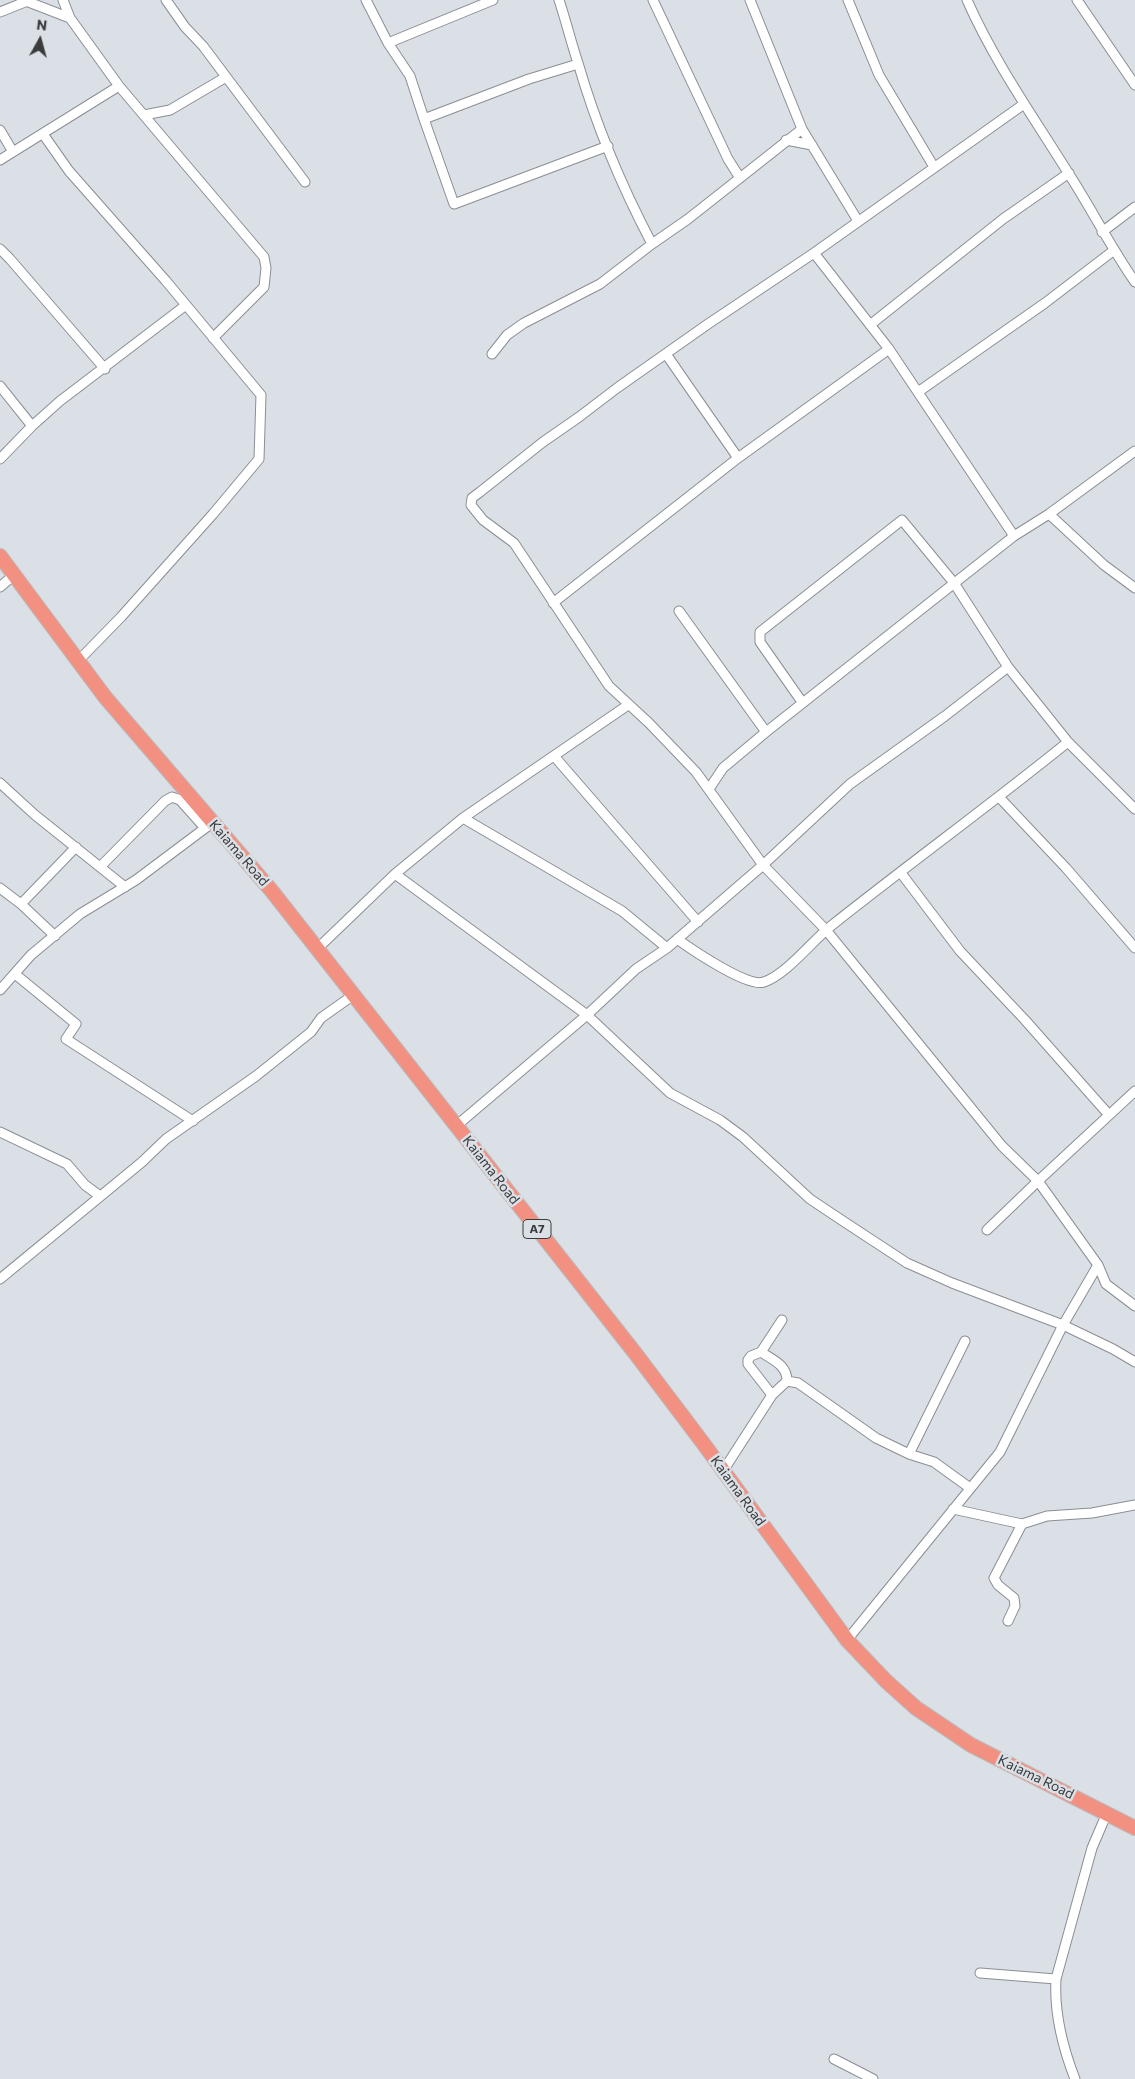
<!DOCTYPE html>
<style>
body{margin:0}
#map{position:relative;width:1135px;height:2079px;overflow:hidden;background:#dbe0e6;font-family:Commissioner,sans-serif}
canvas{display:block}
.north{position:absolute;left:15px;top:15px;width:50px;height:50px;-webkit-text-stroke:4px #dbe0e6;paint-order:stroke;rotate:7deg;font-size:14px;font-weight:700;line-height:20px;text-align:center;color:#393b3d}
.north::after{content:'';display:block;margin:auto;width:18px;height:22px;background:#393b3d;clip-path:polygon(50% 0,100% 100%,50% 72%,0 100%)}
</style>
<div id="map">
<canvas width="1135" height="2079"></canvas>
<div class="north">N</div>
</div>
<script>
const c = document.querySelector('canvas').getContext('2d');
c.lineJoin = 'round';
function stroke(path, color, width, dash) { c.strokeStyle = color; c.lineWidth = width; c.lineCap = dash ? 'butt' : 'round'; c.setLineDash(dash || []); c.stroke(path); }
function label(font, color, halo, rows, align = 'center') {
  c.font = font + ' Commissioner,sans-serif'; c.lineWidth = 5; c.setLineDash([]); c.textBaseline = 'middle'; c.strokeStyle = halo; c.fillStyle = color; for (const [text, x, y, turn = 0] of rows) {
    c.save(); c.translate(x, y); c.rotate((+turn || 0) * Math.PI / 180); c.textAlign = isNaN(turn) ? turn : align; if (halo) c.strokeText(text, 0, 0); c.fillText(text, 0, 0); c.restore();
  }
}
const minor = new Path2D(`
 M63,0L70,18L119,86L264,257L266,268L264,287L213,338
 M166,0L185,27L203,46L305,182
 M366,0L388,43L493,0
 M559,0C566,21 571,42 578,63C596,125 622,187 652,244L688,219L802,129
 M653,0L728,159L740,178
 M750,0L802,129L858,221
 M848,0L879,75L934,167
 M967,0C994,61 1032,115 1067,171C1091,208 1110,246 1135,282
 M1077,0L1135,85
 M26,1L70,18
 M0,12L30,0
 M388,43L410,76L424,119
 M578,64L529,79L424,119L454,204L608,146
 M1024,104L814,253L708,324L617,388L579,417L543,442L480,492L472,498L471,505L483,520L514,543L609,686L649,723L696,772L763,865L826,930L1002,1146L1038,1181L1098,1265L1106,1284L1135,1306
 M144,115L170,110L226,77
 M0,130L13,152
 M43,134L69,171L166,281L261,395L259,459L213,514L121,617L79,660
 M786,140L812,145
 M0,160L119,86
 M1102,232L1135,207
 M0,249L10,259L105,369
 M814,253L889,349L1014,536
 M870,325L1003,219L1069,173
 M492,354L507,335L524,323L600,284L652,244
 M666,354L738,458
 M0,386L32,426
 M918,392L1045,303L1113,251
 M0,459L32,426L60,401L186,305
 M1049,514L1104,565L1135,588
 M0,587L15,574
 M553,603L738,458L889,349
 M679,611L766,732
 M802,702L760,642V632L902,520L954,583L1008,667L1068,742L1135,809
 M554,756L698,922
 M0,783L35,815L125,887
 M709,789L723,768L766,732L1014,536L1049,514L1135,451
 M999,797L1066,868L1135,948
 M463,818L622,911L667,948
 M100,867L165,801L172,797L180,800L205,828
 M901,873L960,951L1025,1020L1109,1115
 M395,874L587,1015L670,1093L720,1120L743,1137L810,1199L846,1223L907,1263L952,1283L1063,1325L1113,1349L1135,1362
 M0,888L21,904L55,936
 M21,904L76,847
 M677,939C691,949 748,988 764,982C787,974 811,942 831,926C909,864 990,805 1068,742
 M317,949L395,874L463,818L628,705
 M15,974L76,1024L66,1039L193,1121
 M0,990L31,955L80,914L136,880L212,823
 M456,1126L587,1015L636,969L667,948L763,865L850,784L945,716L1008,667
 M0,1132L67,1164L85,1185L100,1196
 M987,1230L1038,1181L1135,1091
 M0,1279L142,1162L166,1139L256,1076L311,1032L321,1018L352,996
 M761,1352C773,1360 787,1365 787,1381
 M772,1395L748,1364V1360L751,1356L761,1352L782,1320
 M909,1454L965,1341
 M723,1471L772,1395L787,1381L798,1383L876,1438L909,1454L934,1462L970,1488
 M953,1509L1022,1524
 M1008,1621L1015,1606L1014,1598L998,1585L994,1578L1022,1524L1047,1516L1092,1513L1135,1505
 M847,1640L1000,1452L1063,1325L1098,1265
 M980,1973L1056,1979
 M834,2059L873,2079
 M1075,2079C1063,2048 1054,2013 1056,1979L1092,1848L1107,1813`);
const highway = new Path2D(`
 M0,556L105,697L271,890L635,1353L703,1443L847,1640L886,1681L916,1708L971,1745L1135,1828`);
stroke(minor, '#8a8e94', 11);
stroke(highway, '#bcbcbd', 16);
stroke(minor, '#fff', 9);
stroke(highway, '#f29082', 14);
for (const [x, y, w] of [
 [537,1229,28]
]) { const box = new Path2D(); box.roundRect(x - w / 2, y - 9.5, w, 19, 4); c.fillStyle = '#dbe0e6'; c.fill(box); stroke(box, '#393b3d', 1); }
label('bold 12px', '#393b3d', null, [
 ["A7",537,1229]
]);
label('14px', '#393b3d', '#dbe0e6', [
 ["Kaiama Road",239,853,49],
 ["Kaiama Road",491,1170,52],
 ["Kaiama Road",738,1491,54],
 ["Kaiama Road",1036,1777,26]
]);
</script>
